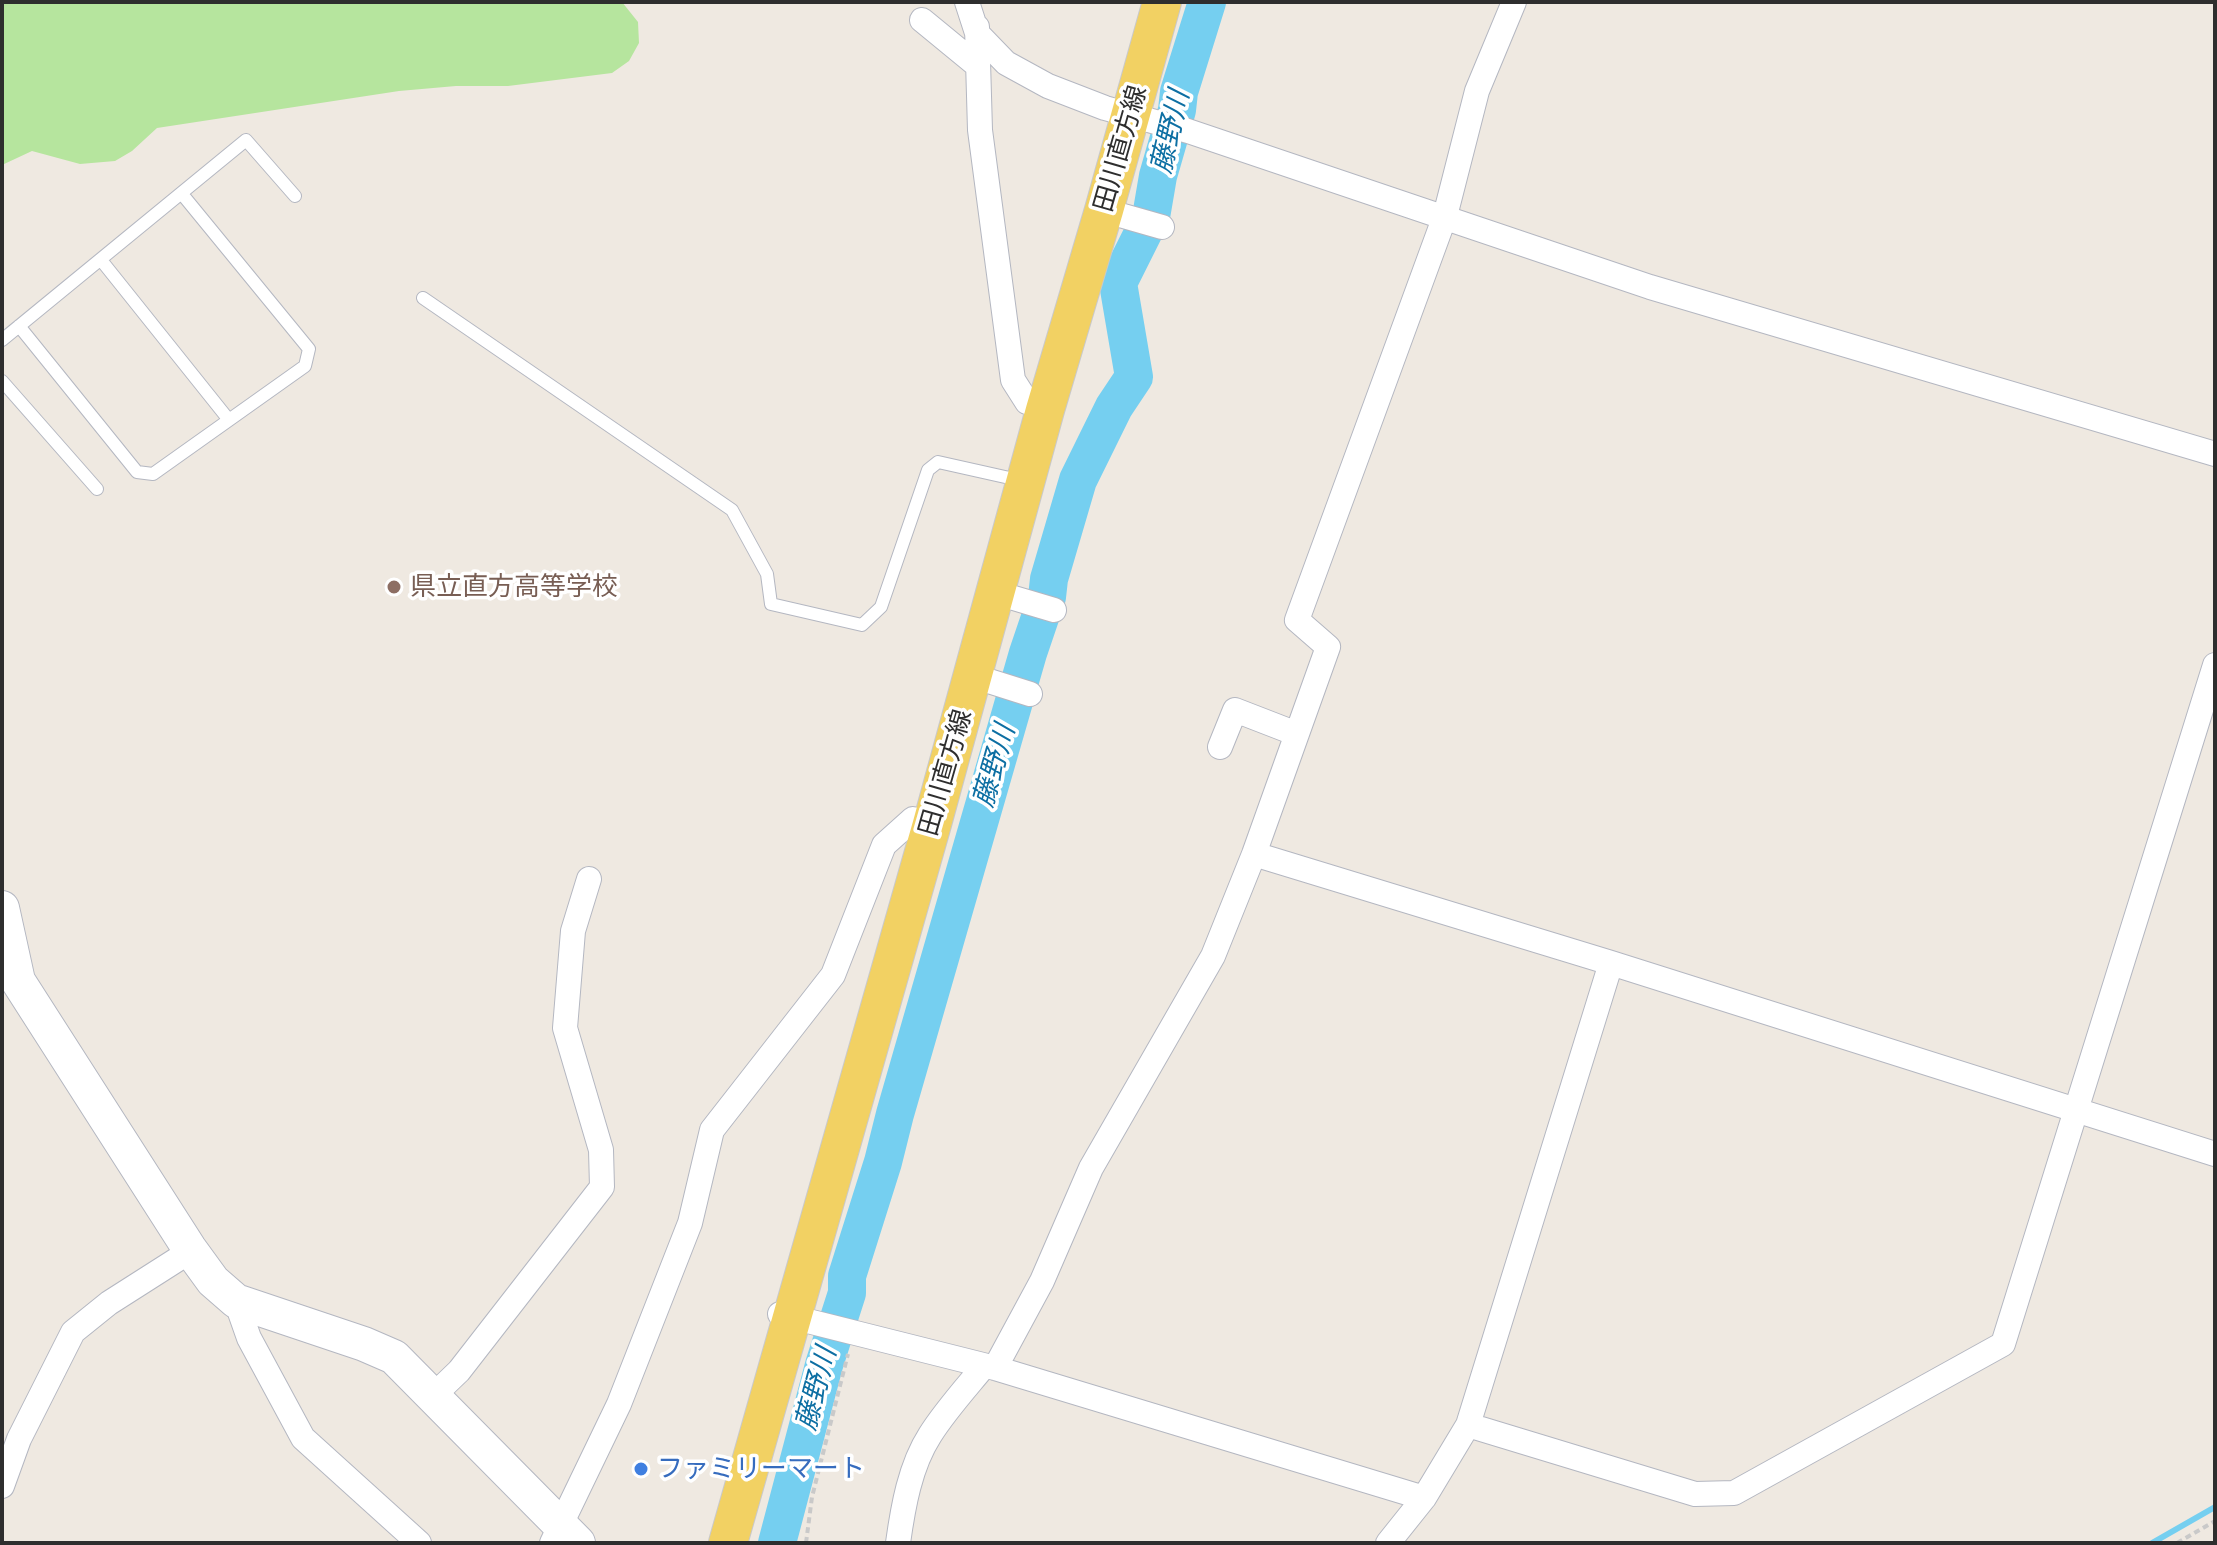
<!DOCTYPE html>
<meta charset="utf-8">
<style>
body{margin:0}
#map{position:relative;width:2217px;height:1545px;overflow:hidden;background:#efe9e1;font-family:Cabin,sans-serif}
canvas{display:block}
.frame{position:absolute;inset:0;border:4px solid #2e2e2e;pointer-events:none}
</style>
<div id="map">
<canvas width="2217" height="1545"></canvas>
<div class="frame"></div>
</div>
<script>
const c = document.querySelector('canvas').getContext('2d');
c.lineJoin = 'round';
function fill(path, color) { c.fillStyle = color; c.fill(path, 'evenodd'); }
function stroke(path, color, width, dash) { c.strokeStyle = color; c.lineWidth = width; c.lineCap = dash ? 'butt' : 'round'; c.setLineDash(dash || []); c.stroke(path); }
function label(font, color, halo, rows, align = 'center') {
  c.font = font + ' Cabin,"Noto Sans JP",sans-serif'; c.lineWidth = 7; c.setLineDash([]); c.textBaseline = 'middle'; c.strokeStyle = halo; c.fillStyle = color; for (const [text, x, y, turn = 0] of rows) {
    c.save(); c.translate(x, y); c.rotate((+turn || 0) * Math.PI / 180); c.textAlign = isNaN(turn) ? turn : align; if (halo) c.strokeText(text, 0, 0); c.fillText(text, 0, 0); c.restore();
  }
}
fill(new Path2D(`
 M2,2H622L638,22L639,43L629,61L612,73L508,86H456L399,91L157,128L132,151L115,161L80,164L32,151L2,165Z`), '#b6e59e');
stroke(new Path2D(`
 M2152,1543L2215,1507`), '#75cff0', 6);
stroke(new Path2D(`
 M777,1543L824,1365L847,1293V1276L883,1162L895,1114L1028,653L1047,597L1049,579L1078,480L1114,407L1134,377L1118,283L1151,217L1158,176L1177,110L1179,92L1207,2`), '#75cff0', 38);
const lane = new Path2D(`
 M101,260L229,420
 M423,298L732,510L767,574L771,604L862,625L881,607L928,470L938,462L1023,481
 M19,326L137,472L153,474L305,366L309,349L182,194
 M2,340L246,140L295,196
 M2,381L97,489`);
const street = new Path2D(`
 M967,2L977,33L1006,63L1048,86L1105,108L1188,131L1650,287L2215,454
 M922,20L978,66
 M977,27L980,130L1013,380L1027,402
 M1106,211L1162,227
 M997,593L1054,610
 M973,676L1030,694
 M1220,747L1235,710L1297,734
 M1254,854L1611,963L2215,1154
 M236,1301L249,1338L303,1438L419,1543
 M780,1314L995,1368L1424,1498
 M995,1368L1042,1281L1091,1168L1213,956L1254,854L1328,647L1297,620L1445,216L1477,91L1514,2
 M433,1396L459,1371L602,1187L601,1150L565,1028L573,931L589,879
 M1468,1425L1695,1494L1734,1493L2003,1344L2215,665
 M2,1486L19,1439L73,1332L109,1303L178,1259
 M552,1543L619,1404L690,1223L712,1130L833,975L884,845L913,819L932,824
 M898,1543C903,1507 910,1466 930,1435C945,1411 966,1388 984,1366
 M1388,1543L1424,1498L1468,1425L1611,963`);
const secondary = new Path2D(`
 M2,908L18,981L189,1248L213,1281L236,1301L364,1344L394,1357L578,1543`);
const primary = new Path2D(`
 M728,1543L932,824L1045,410L1104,210L1162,2`);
stroke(lane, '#b4b7c1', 14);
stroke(street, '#b4b7c1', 26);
stroke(secondary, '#b4b7c1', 36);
stroke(primary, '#c9c9c9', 40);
stroke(new Path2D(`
 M806,1543L812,1497L848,1354
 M2177,1543L2215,1521`), '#c9c9c9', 4, [6, 4]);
stroke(lane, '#fff', 12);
stroke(street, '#fff', 24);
stroke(secondary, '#fff', 34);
stroke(primary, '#f2d163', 38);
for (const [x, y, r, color] of [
 [394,587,8,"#8d6e63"],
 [641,1469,8,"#3f7fe0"]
]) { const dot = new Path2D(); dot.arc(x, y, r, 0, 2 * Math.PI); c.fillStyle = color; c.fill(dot); stroke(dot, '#fff', 3); }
label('26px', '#2e2e2e', '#fff', [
 ["田川直方線",1121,149,-74],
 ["田川直方線",946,773,-74]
]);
label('26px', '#785e54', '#fff', [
 ["県立直方高等学校",410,587]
], 'left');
label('26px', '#366cbe', '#fff', [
 ["ファミリーマート",657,1469]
], 'left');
label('italic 28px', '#0d6fa3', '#fff', [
 ["藤野川",1171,132,-77],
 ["藤野川",995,766,-74],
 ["藤野川",817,1389,-75]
]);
</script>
